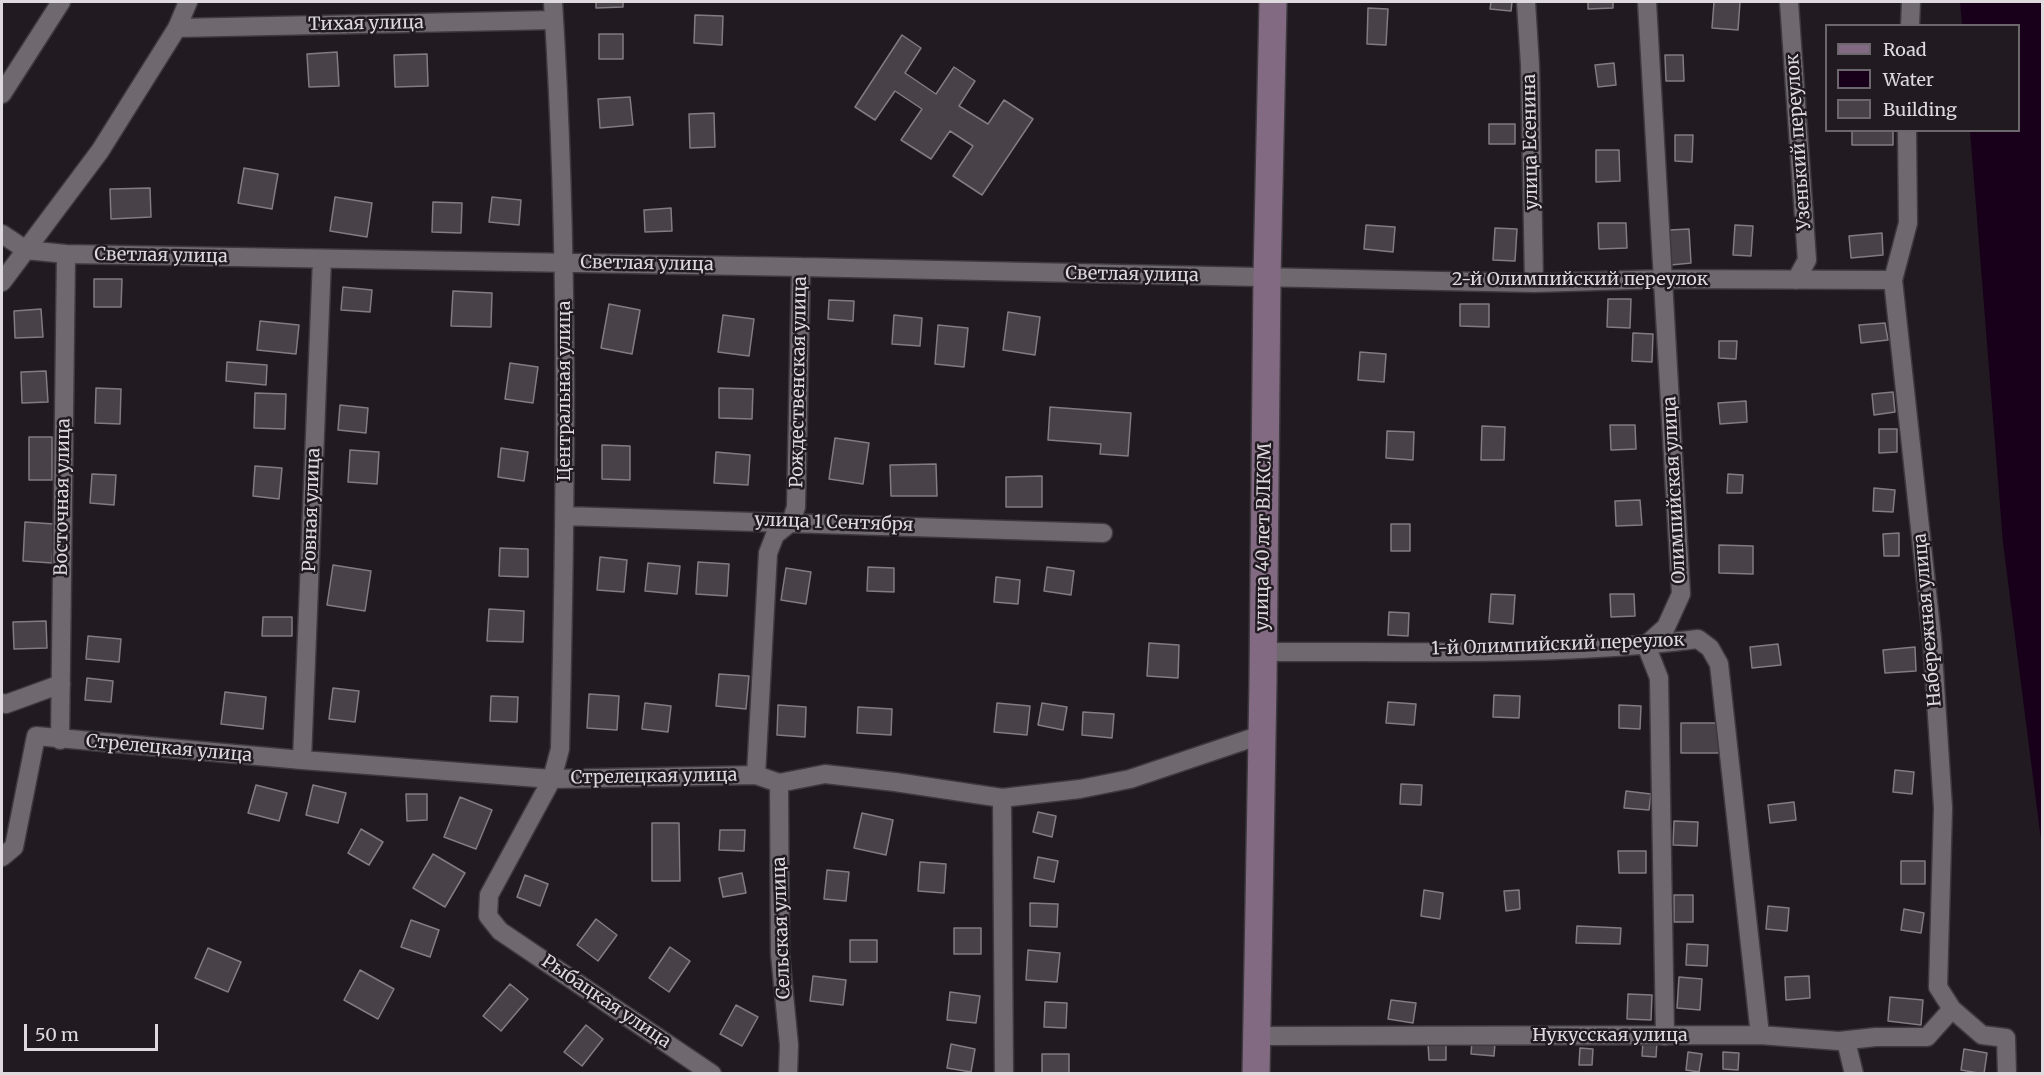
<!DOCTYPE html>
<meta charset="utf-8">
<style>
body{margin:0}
#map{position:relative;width:2044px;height:1075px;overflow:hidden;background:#211b21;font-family:Merriweather,serif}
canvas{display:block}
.frame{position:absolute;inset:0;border:3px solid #ddd9dd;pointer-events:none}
.legend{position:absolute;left:1825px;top:24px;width:195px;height:108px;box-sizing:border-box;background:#211b21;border:2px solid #6c676c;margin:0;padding:8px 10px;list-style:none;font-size:18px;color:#ddd9dd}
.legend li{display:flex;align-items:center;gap:12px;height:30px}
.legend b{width:30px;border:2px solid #6c676c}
.scale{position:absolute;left:24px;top:1024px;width:134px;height:27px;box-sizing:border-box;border:3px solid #ddd9dd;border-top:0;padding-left:8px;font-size:18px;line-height:21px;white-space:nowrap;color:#ddd9dd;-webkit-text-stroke:4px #211b21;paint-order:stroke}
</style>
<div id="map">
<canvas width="2044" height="1075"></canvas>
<div class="frame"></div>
<ul class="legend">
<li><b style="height:8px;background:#826a83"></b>Road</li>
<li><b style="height:16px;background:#18001b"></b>Water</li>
<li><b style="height:16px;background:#484248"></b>Building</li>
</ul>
<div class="scale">50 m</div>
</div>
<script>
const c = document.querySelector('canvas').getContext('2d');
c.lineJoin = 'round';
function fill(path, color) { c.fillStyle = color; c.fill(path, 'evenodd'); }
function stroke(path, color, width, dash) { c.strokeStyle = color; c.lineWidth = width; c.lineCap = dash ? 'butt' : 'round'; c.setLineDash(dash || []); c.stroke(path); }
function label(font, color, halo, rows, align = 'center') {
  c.font = font + ' Merriweather,serif'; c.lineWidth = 5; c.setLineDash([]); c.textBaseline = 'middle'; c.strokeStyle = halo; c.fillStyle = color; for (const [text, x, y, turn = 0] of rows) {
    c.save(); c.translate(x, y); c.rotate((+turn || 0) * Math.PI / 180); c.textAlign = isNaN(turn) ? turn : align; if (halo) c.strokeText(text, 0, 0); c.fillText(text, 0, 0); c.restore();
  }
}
fill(new Path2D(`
 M1960,2H2042V848L2003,543L1970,131L2018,130V26L1962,25Z`), '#18001b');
const building = new Path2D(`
 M596,2H623V7L596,8Z
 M1491,2H1512L1511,11L1490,9Z
 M1588,2H1613V8L1588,9Z
 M1714,2H1740L1738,30L1712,28Z
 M1368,8L1388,9L1386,45L1367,44Z
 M695,15L723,16L722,45L694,43Z
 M599,34H623V59H599Z
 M902,35L921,48L905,73L936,94L954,67L975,81L959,106L988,124L1004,100L1033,119L982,195L953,176L973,146L950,131L931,159L901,140L922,109L895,91L875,120L855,107Z
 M337,52L339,86L309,87L307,54Z
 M427,54L428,86L395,87L394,55Z
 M1665,55H1683L1684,81H1666Z
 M1614,63L1616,85L1598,87L1595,65Z
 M630,97L633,125L600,128L598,99Z
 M714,113L715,147L690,148L689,114Z
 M1489,124H1515V144H1489Z
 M1852,130H1893V145H1852Z
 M1675,135H1693L1692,162L1675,161Z
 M1596,150H1619L1620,181L1596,182Z
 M244,168L278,174L272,209L238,203Z
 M150,188L151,217L111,219L110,189Z
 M335,197L372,203L367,237L330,231Z
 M492,197L521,200L519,225L489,222Z
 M433,202L462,203L461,233L432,232Z
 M671,208L672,231L645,232L644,210Z
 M1598,223H1626L1627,248L1599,249Z
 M1366,225L1395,227L1393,252L1364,249Z
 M1735,225L1753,226L1751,256L1733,255Z
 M1495,228L1517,229L1515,261L1493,260Z
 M1689,229L1691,263L1671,265L1669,230Z
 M1882,233L1883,255L1851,258L1849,236Z
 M94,279H122L121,307H94Z
 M343,287L372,290L370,312L341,310Z
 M453,291L492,293L491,327L451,326Z
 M1608,299H1631L1630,328L1607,327Z
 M829,300L854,301L853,321L828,319Z
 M609,304L640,310L632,354L601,348Z
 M1460,304H1489V327L1460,326Z
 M41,309L43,337L15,338L14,311Z
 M1008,312L1040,317L1035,355L1003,350Z
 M723,315L754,319L749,356L718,352Z
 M894,315L922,318L920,346L892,344Z
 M260,321L299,325L296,354L257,350Z
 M1885,323L1888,340L1861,343L1859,325Z
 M938,325L968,328L964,367L935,364Z
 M1633,333L1653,334L1652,362L1632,361Z
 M1719,341H1737L1736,359L1719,358Z
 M1360,352L1386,354L1384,382L1358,380Z
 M227,362L267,365L266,385L226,381Z
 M510,363L538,367L533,403L505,399Z
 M46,371L48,402L22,403L21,372Z
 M96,388L121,389L120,424L95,423Z
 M719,388L753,389L752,419L719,418Z
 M1893,392L1895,412L1874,415L1872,394Z
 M255,393L286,394L285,429L254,428Z
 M1746,401L1747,422L1720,424L1718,403Z
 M340,405L368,408L366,433L338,430Z
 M1050,407L1131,413L1128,456L1100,454L1101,444L1048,440Z
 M1610,425H1635L1636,449L1611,450Z
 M1482,426L1505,427L1504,460H1481Z
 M1879,429H1897V452L1879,453Z
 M1387,431L1414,432L1413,460L1386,458Z
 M29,437H52V480H29Z
 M835,438L869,443L863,484L829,479Z
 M602,445L630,446V480L602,479Z
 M501,448L528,452L524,481L498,477Z
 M350,450L379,452L377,484L348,482Z
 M716,452L750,455L748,485L714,483Z
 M936,464L937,496H891L890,465Z
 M255,466L282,468L279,499L253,496Z
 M92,474L116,475L114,505L90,503Z
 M1728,474L1743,475L1742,493H1727Z
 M1042,476V507H1006V477Z
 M1874,488L1895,490L1893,512L1873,511Z
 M1640,500L1642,525L1616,526L1615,501Z
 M25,522L54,524L52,563L23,561Z
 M1391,524H1410V551H1391Z
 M1899,533V556H1884L1883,534Z
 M1719,545L1753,546V574L1719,573Z
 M500,548L528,549V577L499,576Z
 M600,557L627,560L624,592L597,590Z
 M698,562L729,564L727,596L696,594Z
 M648,563L680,566L677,594L645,591Z
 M333,565L371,571L365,611L327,605Z
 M868,567L894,568V592L867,591Z
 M1047,567L1074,571L1071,595L1044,591Z
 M786,568L811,572L806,604L781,600Z
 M996,577L1020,580L1018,604L994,602Z
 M1491,594L1515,595L1513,624L1489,622Z
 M1610,594H1634L1635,616L1611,617Z
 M489,609L524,611L523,642L487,641Z
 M1389,612L1409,613L1408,636L1388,635Z
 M263,617H292V636H262Z
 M46,621L47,648L14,649L13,622Z
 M88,636L121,639L119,662L86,659Z
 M1149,643L1179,645L1178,678L1147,676Z
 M1778,644L1781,665L1752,668L1750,647Z
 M1915,647L1916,671L1885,673L1883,650Z
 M719,674L749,676L746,709L716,706Z
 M87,678L113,681L111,702L85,700Z
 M333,688L359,691L355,722L329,719Z
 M225,692L266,697L263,729L221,724Z
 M589,694L619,696L617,730L587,728Z
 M1494,695L1520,696L1519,718L1493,717Z
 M491,696L518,697L517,722L490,721Z
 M1388,702L1416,704L1414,725L1386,723Z
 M645,703L671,706L668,732L642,729Z
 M997,703L1030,706L1027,735L994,732Z
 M1042,703L1067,707L1063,730L1038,725Z
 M778,705L806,707L805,737L777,735Z
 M1619,705L1641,706L1640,729L1619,728Z
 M858,707L892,709L891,735L857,733Z
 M1083,712L1114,714L1112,738L1082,735Z
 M1681,723H1719V753H1681Z
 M1895,770L1914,772L1912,794L1893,792Z
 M1401,784L1422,785L1421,805L1400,804Z
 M256,785L287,793L279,821L248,813Z
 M313,785L346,793L338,823L306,815Z
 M1626,791L1651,794L1649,810L1624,808Z
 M406,794H427V820L407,821Z
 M460,797L492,810L476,849L444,837Z
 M1794,802L1796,820L1770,823L1768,805Z
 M1038,812L1056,816L1052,837L1033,832Z
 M862,813L893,820L886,855L854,848Z
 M1674,821L1698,822L1697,846L1673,845Z
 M652,823H679L680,881H652Z
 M361,829L383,842L369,865L348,853Z
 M720,830H745L744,851L719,850Z
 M1618,851H1646V873H1619Z
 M433,854L465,873L445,907L413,888Z
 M1038,857L1058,861L1054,882L1034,878Z
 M1901,861H1925V884H1901Z
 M920,862L946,864L944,893L918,891Z
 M827,870L849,872L846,901L824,899Z
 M742,873L746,893L723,897L719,878Z
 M525,875L548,884L540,906L517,897Z
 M1424,890L1443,893L1440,919L1421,916Z
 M1519,890L1520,909L1506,911L1504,891Z
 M1674,895H1693V922H1674Z
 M1030,903L1058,904L1057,927L1030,926Z
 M1768,906L1789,908L1787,931L1766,929Z
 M1904,909L1924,913L1921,933L1901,930Z
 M596,919L617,935L598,961L577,945Z
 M411,920L439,930L430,957L401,947Z
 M1577,926L1621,928L1620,944L1576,943Z
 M954,928H981V954H954Z
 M850,940H877V962H850Z
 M1687,944L1708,945L1707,966L1686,965Z
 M670,947L690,961L669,992L649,978Z
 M208,948L241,962L228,992L195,978Z
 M1028,950L1060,953L1057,982L1026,980Z
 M360,970L394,989L378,1019L344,1000Z
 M813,976L846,980L843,1005L810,1001Z
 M1809,976L1810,998L1786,1000L1785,977Z
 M1679,977L1702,979L1700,1010L1677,1008Z
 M510,984L528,999L501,1031L483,1016Z
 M950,992L980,996L976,1023L947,1020Z
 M1628,994L1652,995L1651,1020L1627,1019Z
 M1890,997L1923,1000L1921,1025L1888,1021Z
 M1391,1000L1416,1003L1413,1023L1388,1019Z
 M1045,1002L1067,1003L1066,1028L1044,1027Z
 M736,1005L758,1017L742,1046L720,1034Z
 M586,1025L603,1039L582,1066L564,1052Z
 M1472,1041L1495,1043L1494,1056L1471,1054Z
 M1643,1041L1657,1042L1656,1057L1642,1056Z
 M1446,1042V1060H1429L1428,1043Z
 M951,1044L975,1049L971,1072L947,1068Z
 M1580,1048L1593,1049L1592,1065H1579Z
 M1964,1049L1987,1053L1984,1074L1961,1070Z
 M1688,1052L1702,1054L1699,1072L1686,1070Z
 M1723,1052L1739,1053L1738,1070L1723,1069Z
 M1042,1054H1069V1074H1042Z`);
fill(building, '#484248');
stroke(building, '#827b82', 1.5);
const street = new Path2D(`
 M553,2C569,250 566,500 560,749L552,779L489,895L488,916L500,931L712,1074
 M1526,2L1530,65L1534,283
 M1647,2L1681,594L1666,627L1646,645L1659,678L1665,1036
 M1789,2L1807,260L1796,280
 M1910,26L1911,2
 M177,28L554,20
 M2,94L61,2
 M1907,130L1908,223L1893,280L1932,638L1943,808L1938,987L1952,1009L1982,1035L2006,1038L2007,1074
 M2,234L26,250L66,254L801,267L1534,283L1664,279L1893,280
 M2,282L100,151L177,28L188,2
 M565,516L1103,533
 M1263,652C1407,651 1554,657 1698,639L1710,648L1719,664L1760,1035
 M2,703L6,704L61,684
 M60,740L66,254
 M302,760L322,259
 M756,775L768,553L775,535L791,522L796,507L801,267
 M779,783L780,954L789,1045L788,1074
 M1002,798L1004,1074
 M2,857L14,847L36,736L302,760L552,779L756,775L779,783L825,774L895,782L1002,798L1080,789L1130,779L1261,735
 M1256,1036L1760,1035L1839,1041L1876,1037H1927L1952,1009
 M1846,1041L1854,1074`);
const secondary = new Path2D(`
 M1256,1074L1263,681L1267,278L1273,2`);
stroke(street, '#3d393d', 21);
stroke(secondary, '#3d393d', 30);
stroke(street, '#6f696f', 18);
stroke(secondary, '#826a83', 27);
label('18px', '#ddd9dd', '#211b21', [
 ["Тихая улица",366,24,-1],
 ["улица Есенина",1531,142,-91],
 ["Узенький переулок",1799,142,-94],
 ["Светлая улица",161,256,1],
 ["Светлая улица",647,264,1],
 ["Светлая улица",1132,275,1],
 ["2-й Олимпийский переулок",1580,280],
 ["Рождественская улица",799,382,-89],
 ["Центральная улица",565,391,-90],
 ["Олимпийская улица",1675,490,-93],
 ["Восточная улица",63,497,-89],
 ["Ровная улица",312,510,-88],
 ["улица 1 Сентября",834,523,2],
 ["улица 40 лет ВЛКСМ",1264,537,-89],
 ["Набережная улица",1928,620,-95],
 ["1-й Олимпийский переулок",1558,645,-2],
 ["Стрелецкая улица",169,749,5],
 ["Стрелецкая улица",654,777,-1],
 ["Сельская улица",782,928,-92],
 ["Рыбацкая улица",606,1002,34],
 ["Нукусская улица",1610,1036]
]);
</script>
